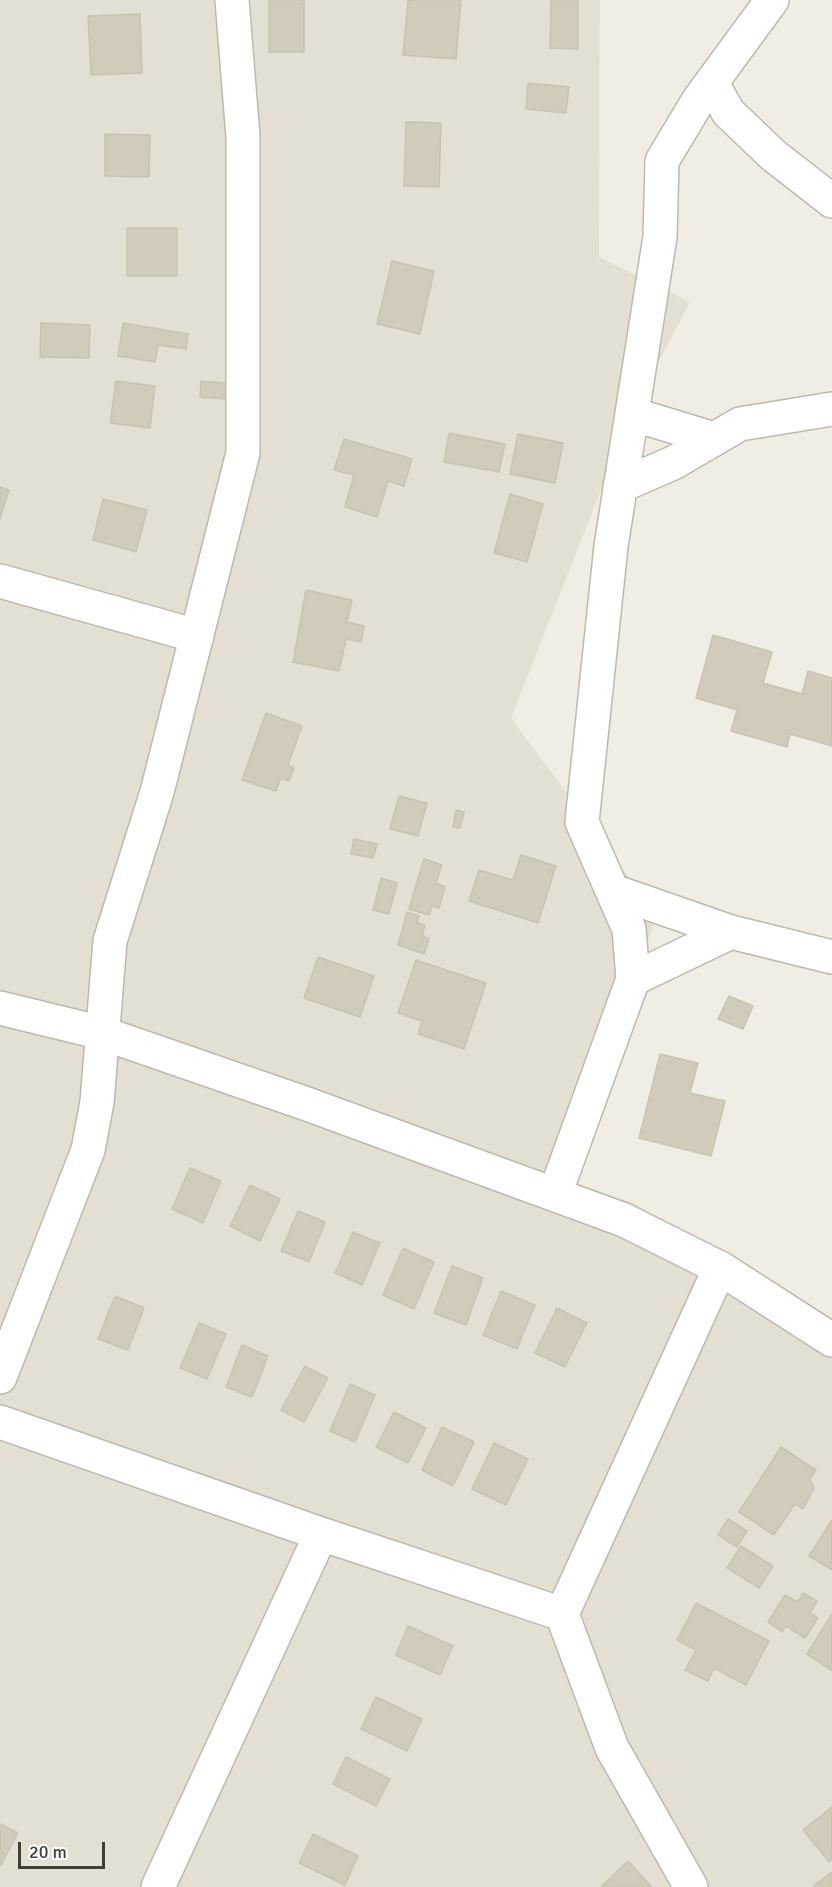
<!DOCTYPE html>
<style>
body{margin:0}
#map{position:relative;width:832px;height:1887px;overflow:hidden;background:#f0eee4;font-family:Signika,sans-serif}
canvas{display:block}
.scale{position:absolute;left:18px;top:1842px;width:87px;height:27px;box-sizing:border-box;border:3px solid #413e35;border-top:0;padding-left:8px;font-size:18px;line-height:21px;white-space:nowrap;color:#413e35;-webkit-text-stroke:4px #fff;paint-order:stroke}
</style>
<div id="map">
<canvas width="832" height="1887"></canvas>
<div class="scale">20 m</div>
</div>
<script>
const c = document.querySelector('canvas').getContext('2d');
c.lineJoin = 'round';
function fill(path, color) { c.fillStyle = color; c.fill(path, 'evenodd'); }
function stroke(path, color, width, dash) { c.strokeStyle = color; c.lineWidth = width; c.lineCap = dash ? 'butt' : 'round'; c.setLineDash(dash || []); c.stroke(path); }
fill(new Path2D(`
 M0,0H600L599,257L690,302L631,414L511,718L657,915L563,1179L634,1203L832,1331V1887H0Z`), '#e3e0d3');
const building = new Path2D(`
 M269,0H304V52H269Z
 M408,0H461L456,59L403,55Z
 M551,0H578V49L550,48Z
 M140,14L142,73L91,75L88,16Z
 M528,83L569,87L566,113L526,109Z
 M406,122L441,123L439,187L404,186Z
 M105,134L150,135L149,177L105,176Z
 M127,228H177V276H127Z
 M392,261L434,271L420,334L377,324Z
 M41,323L90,325L89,358L40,357Z
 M123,323L188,334L186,349L158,345L155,362L118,356Z
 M116,381L155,386L150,428L110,423Z
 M201,381L236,384L235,400L200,397Z
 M449,433L505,444L499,472L444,462Z
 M518,434L563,443L555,483L510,474Z
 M344,439L412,459L404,486L388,481L377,517L345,507L354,475L334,470Z
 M0,487L9,490L0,519Z
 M510,494L543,504L527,562L494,553Z
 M103,499L147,510L136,552L93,540Z
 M306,590L352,600L347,622L364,626L361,642L346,639L339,671L293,662Z
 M713,635L772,652L763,683L802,694L808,671L832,678V746L790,734L787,747L731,731L737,710L696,698Z
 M266,713L302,726L288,765L294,768L289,781L281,778L276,791L242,780Z
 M399,796L427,803L418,836L390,829Z
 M456,810L464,812L460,828L453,827Z
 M354,839L377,844L373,858L351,854Z
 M521,855L556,866L538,923L469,901L479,870L513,880Z
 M424,859L442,865L436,883L445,887L439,908L432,906L429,915L409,909Z
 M381,878L397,883L389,914L373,910Z
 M407,912L419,916L417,923L425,925L422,936L429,938L424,954L398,945Z
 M318,957L374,976L360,1017L304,998Z
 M416,960L486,983L464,1049L418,1034L422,1021L398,1013Z
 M729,996L753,1006L743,1029L718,1019Z
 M660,1054L698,1063L690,1093L725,1101L711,1156L639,1138Z
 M190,1168L221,1181L203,1223L172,1209Z
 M250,1185L280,1199L260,1241L230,1226Z
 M298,1211L325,1222L309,1262L281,1251Z
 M353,1232L380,1243L362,1285L335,1273Z
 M403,1248L434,1262L414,1309L383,1295Z
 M452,1266L483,1278L466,1325L434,1313Z
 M501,1291L535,1305L517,1349L483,1335Z
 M115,1296L144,1308L128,1350L98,1339Z
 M557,1308L587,1323L565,1367L535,1353Z
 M199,1323L226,1334L207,1379L180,1368Z
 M242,1345L268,1356L252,1397L226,1387Z
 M305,1366L328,1378L304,1422L281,1410Z
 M350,1384L375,1395L355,1442L330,1431Z
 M394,1412L426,1428L408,1463L376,1447Z
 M442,1427L474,1442L453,1486L422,1470Z
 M494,1443L528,1459L506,1505L472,1489Z
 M781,1447L816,1470L810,1479L814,1488L803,1509L795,1504L774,1535L739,1512Z
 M728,1519L747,1531L737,1547L718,1535Z
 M832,1520V1570L809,1556Z
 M741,1546L773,1566L759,1588L727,1568Z
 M803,1593L817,1601L810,1613L818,1618L805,1638L786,1626L782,1632L768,1622L785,1595L798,1602Z
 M696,1603L769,1641L746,1685L714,1668L708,1681L685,1670L696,1650L677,1640Z
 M832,1614V1671L807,1654Z
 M408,1626L453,1646L440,1675L396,1655Z
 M376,1697L422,1719L407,1751L361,1729Z
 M346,1757L390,1779L376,1806L333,1784Z
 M832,1807V1860L829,1862L803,1830Z
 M0,1824L18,1833L1,1865L0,1864Z
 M313,1834L358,1856L345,1885L299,1863Z
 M628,1861L652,1887H601Z
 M832,1872V1887H815L814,1885Z`);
fill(building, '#d0cbbb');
stroke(building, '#cac3af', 1.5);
const minor = new Path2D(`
 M712,83L728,112L773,155L832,201
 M632,414L714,439
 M620,486L673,463L740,424L832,409
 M0,581L197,636
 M613,891L731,932
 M633,979L731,932L832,957
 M555,1194L633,979L629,929L582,822L611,546L660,237L662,161L698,101L772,0
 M0,1377L88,1150L97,1102L110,941L157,792L243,453V137L232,0
 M0,1422L321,1534L562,1614L612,1748L691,1887
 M562,1614L720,1268
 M158,1887L321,1534`);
const tertiary = new Path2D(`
 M0,1008L102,1033L307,1104L624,1220L720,1268L832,1340`);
stroke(minor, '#bdb9ab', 36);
stroke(tertiary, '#bdb9ab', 36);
stroke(minor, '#fff', 33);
stroke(tertiary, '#fff', 33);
</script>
